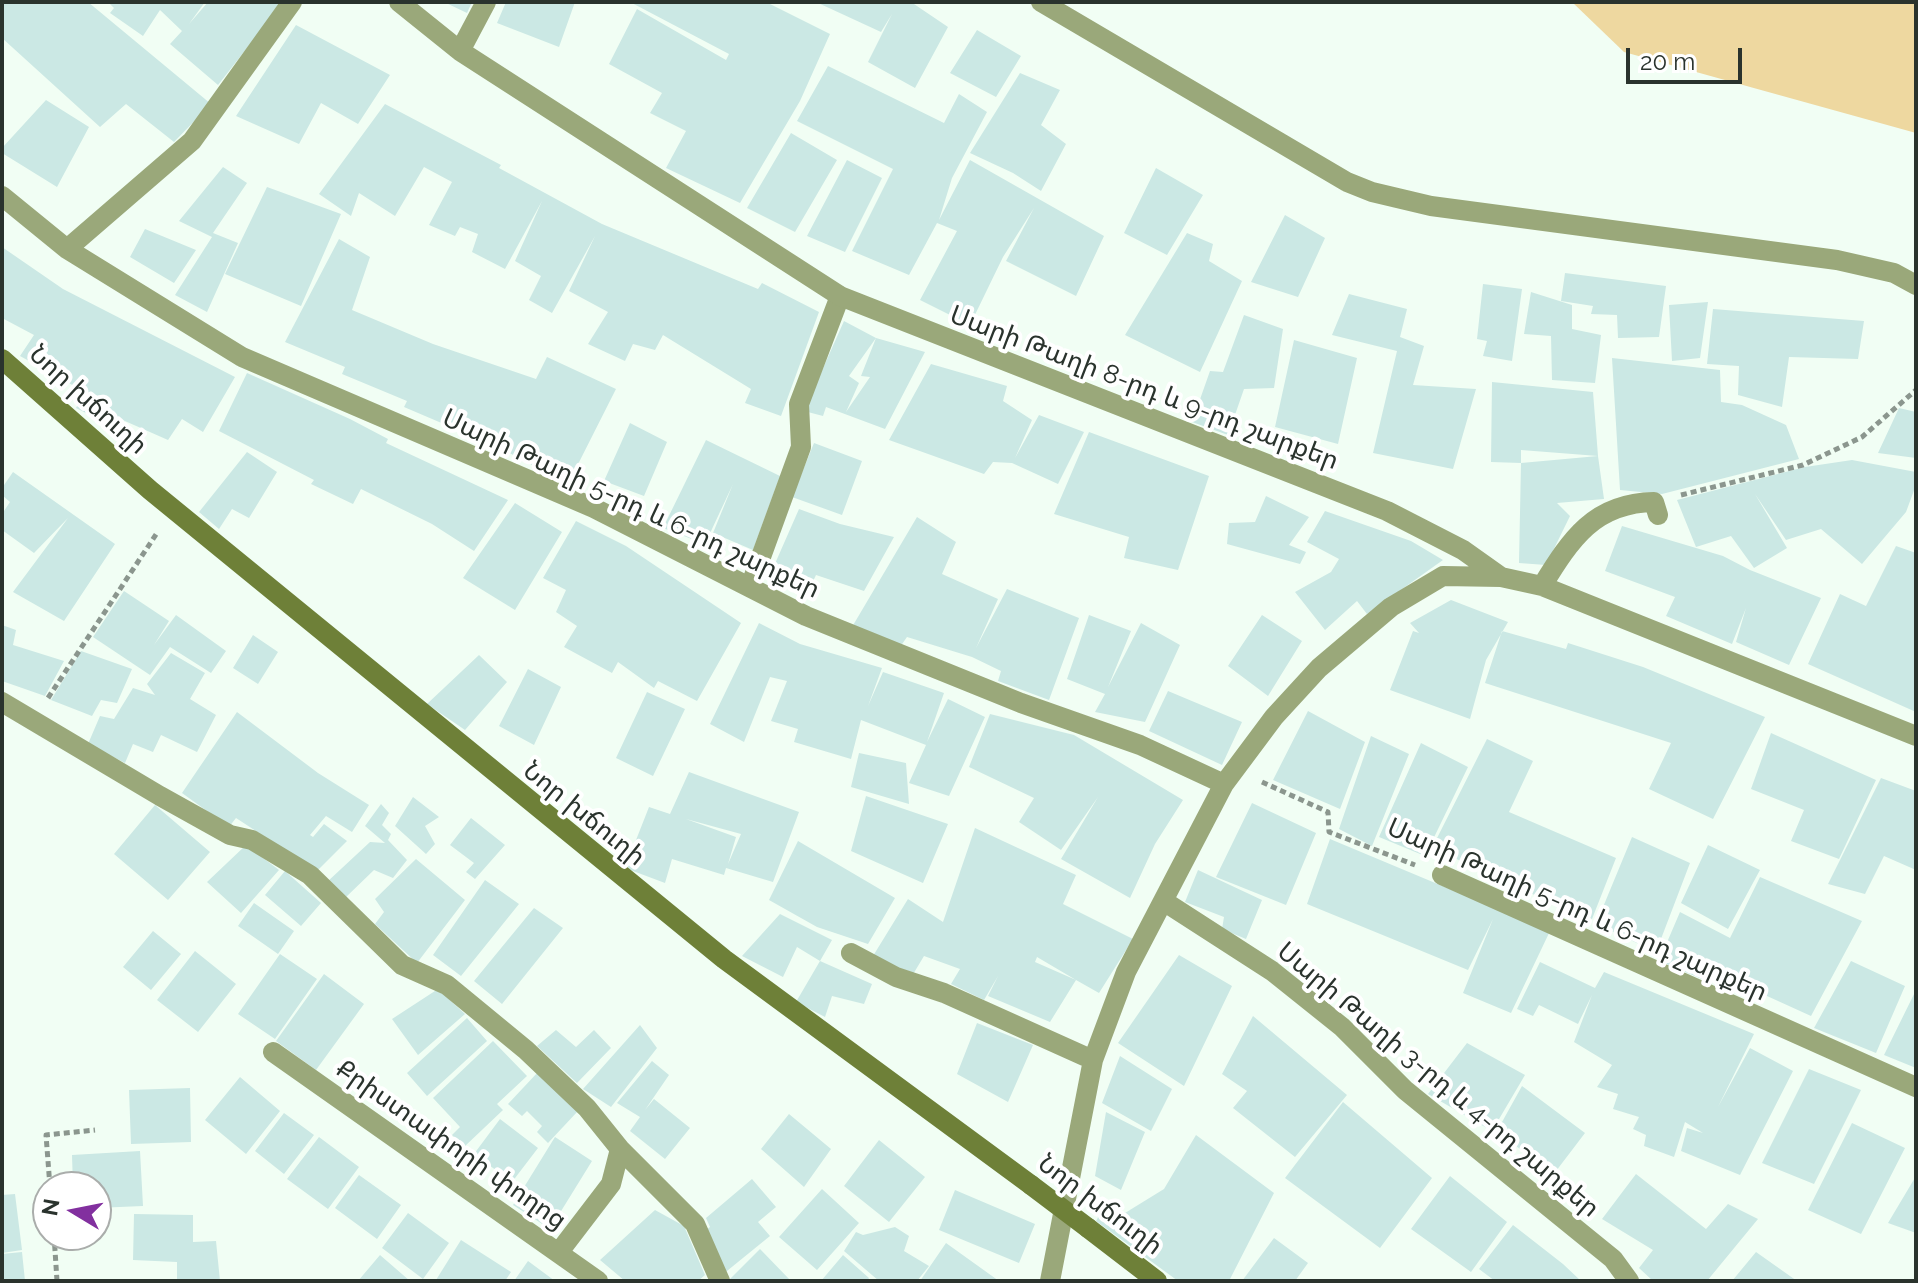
<!DOCTYPE html>
<meta charset="utf-8">
<style>
body{margin:0}
#map{position:relative;width:1918px;height:1283px;overflow:hidden;background:#f1fef4;font-family:Raleway,sans-serif}
canvas{display:block}
.frame{position:absolute;inset:0;border:4px solid #2a332d;pointer-events:none}
.north{position:absolute;left:32px;top:1171px;width:80px;height:80px;box-sizing:border-box;background:#fff;border:2px solid #aaadab;border-radius:50%;rotate:280deg;font-size:22px;font-weight:700;line-height:32px;text-align:center;color:#2a332d}
.north::after{content:'';display:block;margin:auto;width:28px;height:36px;background:#82309f;clip-path:polygon(50% 0,100% 100%,50% 72%,0 100%)}
.scale{position:absolute;left:1626px;top:48px;width:116px;height:36px;box-sizing:border-box;border:4px solid #2a332d;border-top:0;padding-left:10px;font-size:24px;line-height:28px;white-space:nowrap;color:#2a332d;-webkit-text-stroke:6px #fff;paint-order:stroke}
</style>
<div id="map">
<canvas width="1918" height="1283"></canvas>
<div class="frame"></div>
<div class="north">N</div>
<div class="scale">20 m</div>
</div>
<script>
const c = document.querySelector('canvas').getContext('2d');
c.lineJoin = 'round';
function fill(path, color) { c.fillStyle = color; c.fill(path, 'evenodd'); }
function stroke(path, color, width, dash) { c.strokeStyle = color; c.lineWidth = width; c.lineCap = dash ? 'butt' : 'round'; c.setLineDash(dash || []); c.stroke(path); }
function label(font, color, halo, rows, align = 'center') {
  c.font = font + ' Raleway,"Noto Sans Armenian",sans-serif'; c.lineWidth = 8; c.setLineDash([]); c.textBaseline = 'middle'; c.strokeStyle = halo; c.fillStyle = color; for (const [text, x, y, turn = 0] of rows) {
    c.save(); c.translate(x, y); c.rotate((+turn || 0) * Math.PI / 180); c.textAlign = isNaN(turn) ? turn : align; if (halo) c.strokeText(text, 0, 0); c.fillText(text, 0, 0); c.restore();
  }
}
fill(new Path2D(`
 M1572,2H1916V133L1624,52Z`), '#eed8a0');
fill(new Path2D(`
 M2,2H88L211,104L174,142L126,104L100,127L2,38Z
 M108,2H205L189,24L208,2H283L218,85L170,44L182,31L160,10L143,36L110,13L114,8Z
 M444,2H472L467,13Z
 M506,2H575L559,47L497,23Z
 M630,2H766L830,34L800,101L740,203L666,168L686,131L650,113L662,93L609,64L637,9L726,60L729,54Z
 M816,2H911L948,27L915,88L868,62L892,14L881,32Z
 M296,25L390,75L358,124L321,103L299,144L236,116Z
 M977,30L1021,56L996,97L950,73Z
 M828,66L944,123L959,94L987,112L952,178L939,220L970,160L1104,236L1076,296L1006,261L1034,208L1003,257L970,325L920,300L957,231L937,223L909,275L852,251L893,169L797,121Z
 M1020,73L1060,90L1041,125L1066,144L1041,191L1013,173L970,153Z
 M46,100L89,127L57,187L2,153V148Z
 M385,104L501,165L499,168L602,224L758,289L762,283L819,312L781,416L745,403L751,389L663,335L655,350L633,344L625,361L588,344L608,312L569,291L595,236L552,313L529,300L541,276L515,261L542,201L505,269L472,252L478,234L460,227L455,236L429,225L452,182L424,167L395,216L359,193L351,216L319,194Z
 M791,133L837,160L795,232L747,208Z
 M847,160L882,178L845,252L807,236Z
 M223,167L247,183L213,233L238,243L207,312L175,295L212,237L179,221Z
 M1156,168L1203,195L1167,255L1124,233Z
 M267,187L341,214L301,306L225,274Z
 M1285,215L1325,238L1298,297L1251,282Z
 M145,229L196,250L174,283L130,257Z
 M1187,233L1213,244L1209,261L1242,281L1200,372L1125,335Z
 M339,239L370,257L352,310L433,344L536,379L547,357L616,389L568,484L500,448L404,407L407,401L342,374L345,367L285,342Z
 M2,247L63,289L235,377L203,432L182,419L168,440L109,414L102,421L76,408L85,392L20,356L34,335L2,318Z
 M1565,273L1666,286L1659,337L1618,338L1617,315L1591,314L1593,306L1561,301Z
 M1483,284L1522,289L1512,361L1483,356L1487,341L1477,339Z
 M1531,292L1572,305V329L1601,335L1595,383L1552,380L1551,336L1524,334Z
 M1349,294L1407,309L1400,337L1424,346L1413,385L1476,389L1453,469L1373,453L1397,351L1332,335Z
 M1708,302L1700,358L1672,361L1669,305Z
 M1713,309L1864,321L1858,359L1789,357L1782,407L1738,395L1739,366L1707,364Z
 M1244,315L1283,329L1274,388L1244,389L1228,435L1192,422L1210,371L1223,372Z
 M844,321L876,338L925,352L885,429L826,407L823,416L804,411ZM876,338L861,376L870,377L846,412L859,383L849,376Z
 M1294,340L1357,358L1338,444L1275,427Z
 M1612,358L1720,370L1721,402L1742,405L1786,425L1799,459L1662,494L1620,490Z
 M931,364L1007,386L1003,401L1032,420L1015,458L1039,415L1084,432L1058,484L1012,463L993,462L984,474L889,440Z
 M247,373L350,419L388,439L386,443L508,500L474,551L432,524L361,489L353,504L311,484L314,480L219,431Z
 M1492,382L1593,392L1598,456L1521,450V463L1491,462Z
 M1899,408L1916,412V458L1878,453Z
 M630,423L667,442L644,496L604,481Z
 M1089,432L1209,476L1178,570L1124,558L1129,537L1054,514Z
 M706,440L780,476L753,550L713,533L733,484L705,544L663,528Z
 M814,443L862,461L842,515L792,497Z
 M247,452L277,472L249,518L232,509L219,529L199,512Z
 M1598,456L1604,499L1557,503L1570,516L1546,565L1519,563L1521,463Z
 M1852,460L1916,472V485L1906,512L1862,564L1821,529L1786,540L1755,494L1787,548L1754,568L1731,536L1696,547L1677,500L1805,467Z
 M13,472L115,544L64,621L13,592L68,518L34,553L2,530V514L10,502L2,495V488Z
 M1266,496L1309,517L1289,545L1306,552L1300,564L1227,544L1229,523L1255,522Z
 M515,503L562,532L515,610L463,578Z
 M799,509L840,524L894,537L864,591L816,575L808,592L770,575Z
 M1325,511L1411,541L1443,560L1367,614L1357,601L1325,630L1295,592L1331,572L1339,559L1307,542Z
 M917,517L956,542L942,574L998,599L976,648L1007,589L1079,618L1049,700L998,681L1001,671L972,657L907,637L900,647L852,627Z
 M576,521L626,546L741,623L697,701L658,681L654,688L618,662L612,673L564,647L577,626L556,612L566,590L543,578Z
 M1622,526L1723,556L1750,570L1821,598L1789,665L1736,642L1746,608L1732,644L1666,616L1675,597L1605,571Z
 M1896,546L1916,553V712L1808,664L1840,594L1866,606Z
 M124,591L169,621L154,645L176,615L226,651L211,673L170,647L150,675L93,637Z
 M1451,600L1508,622L1486,660L1470,719L1390,690L1413,631L1419,633L1410,623Z
 M1089,615L1131,631L1108,687L1141,623L1180,645L1145,722L1095,712L1105,694L1067,679Z
 M1262,615L1302,641L1268,696L1228,666Z
 M759,623L800,644L882,668L868,706L883,672L944,693L927,742L948,699L985,717L949,796L909,783L926,745L861,720L851,759L794,742L798,729L771,721L787,681L770,677L744,742L710,724Z
 M2,625L16,630L13,645L64,661L45,696L2,681Z
 M1502,631L1566,649L1568,643L1643,667L1765,717L1713,819L1649,789L1671,743L1485,683Z
 M253,635L278,652L258,684L233,668Z
 M81,651L132,669L117,703L101,700L92,716L51,700Z
 M171,653L205,673L190,699L216,715L197,752L161,735L153,752L133,744L125,763L88,744L100,716L114,719L133,688L155,695L147,684Z
 M479,655L507,682L465,730L427,704Z
 M528,669L561,687L534,745L499,726Z
 M1168,691L1242,722L1222,765L1149,731Z
 M647,692L685,709L653,776L616,758Z
 M1308,711L1365,742L1340,809L1273,780Z
 M237,712L318,773L369,805L352,832L326,816L310,835L313,837L324,824L347,841L317,871L236,818L229,827L182,793Z
 M990,714L1074,735L1183,800L1155,844L1130,898L1061,859L1098,797L1061,850L1019,822L1034,798L969,767Z
 M1771,733L1876,780L1839,859L1791,841L1804,810L1751,789Z
 M1371,736L1409,754L1372,846L1339,829Z
 M1487,739L1533,761L1509,812L1616,858L1592,919L1482,873L1433,846Z
 M1421,743L1468,767L1425,856L1379,837Z
 M859,753L906,763L909,804L851,787Z
 M689,772L799,812L773,882L726,868L724,875L672,859L665,883L625,868L649,807L670,814ZM686,819L741,834L728,864L736,837Z
 M1881,778L1916,791V870L1884,856L1865,894L1828,884Z
 M866,796L948,824L923,883L851,851Z
 M413,797L439,817L425,826L435,844L426,854L395,826Z
 M1252,803L1316,833L1286,905L1216,877Z
 M381,804L389,813L382,825L391,834L388,840L407,860L393,878L374,870L345,898L327,882L370,842L385,843L365,826Z
 M155,805L210,852L168,900L114,854Z
 M471,818L505,845L475,879L466,872L474,863L450,845Z
 M975,828L1076,875L1063,904L1133,939L1099,993L1076,980L1050,1022L988,996L998,976L984,1000L951,984L960,969L924,956L912,976L873,956L908,899L943,922ZM1037,957L1076,980L1035,962Z
 M1632,837L1690,863L1656,952L1596,924Z
 M1330,839L1550,931L1511,1013L1463,993L1493,919L1468,970L1307,904Z
 M798,841L895,898L868,944L817,927L769,900Z
 M246,845L279,870L241,913L207,882Z
 M1708,845L1760,870L1728,929L1681,903Z
 M416,859L465,900L417,963L375,924L384,912L375,899Z
 M1198,870L1262,900L1246,939L1222,929L1224,917L1185,902Z
 M285,871L321,903L301,926L265,895Z
 M1760,877L1862,921L1811,1016L1712,971L1707,981L1659,961L1680,912L1730,938Z
 M485,880L519,904L461,976L433,955Z
 M254,903L294,931L278,954L238,926Z
 M534,908L563,928L502,1004L474,981Z
 M780,914L832,940L820,961L797,947L783,977L742,956Z
 M153,931L181,954L151,990L123,967Z
 M195,951L236,984L198,1032L157,1000Z
 M280,954L317,979L275,1039L238,1014Z
 M1179,955L1232,986L1184,1086L1118,1043Z
 M820,961L872,984L864,1004L832,996L825,1017L796,1002Z
 M1851,961L1905,986L1876,1053L1814,1028Z
 M1540,962L1595,988L1604,972L1754,1034L1718,1107L1750,1048L1793,1071L1740,1175L1681,1151L1687,1128L1703,1133L1685,1122L1674,1157L1644,1146L1646,1135L1633,1129L1639,1117L1613,1109L1618,1094L1597,1087L1612,1065L1574,1042L1592,995L1578,1024L1539,1005L1533,1016L1517,1009Z
 M324,974L364,1004L316,1070L276,1041Z
 M438,989L465,1014L418,1055L392,1019Z
 M1916,990V1068L1884,1055Z
 M1253,1016L1347,1095L1295,1157L1233,1108L1247,1091L1222,1074Z
 M467,1018L487,1041L427,1096L407,1073Z
 M977,1023L1033,1045L1008,1102L957,1074Z
 M640,1025L657,1048L611,1107L583,1089Z
 M556,1030L576,1047L594,1030L611,1048L577,1083L537,1046Z
 M493,1041L527,1076L497,1104L503,1110L464,1147L452,1135L460,1127L433,1098Z
 M1467,1043L1525,1075L1492,1131L1428,1094Z
 M1120,1056L1172,1089L1151,1131L1102,1103Z
 M652,1061L669,1075L645,1110L654,1099L690,1128L665,1159L630,1131L640,1117L617,1103Z
 M1809,1069L1861,1090L1814,1184L1762,1163Z
 M538,1072L578,1111L548,1143L537,1132L542,1126L527,1111L522,1116L508,1104Z
 M240,1077L280,1111L246,1154L205,1120Z
 M1522,1086L1585,1133L1553,1175L1497,1131Z
 M190,1088L191,1142L131,1144L129,1090Z
 M1343,1102L1432,1178L1380,1248L1285,1178Z
 M1106,1112L1145,1132L1121,1190L1095,1176Z
 M284,1113L314,1135L284,1174L255,1151Z
 M789,1114L831,1149L804,1187L761,1149Z
 M500,1119L538,1148L512,1182L474,1154Z
 M1852,1123L1905,1148L1861,1234L1808,1210Z
 M1196,1135L1274,1193L1229,1281H1178L1096,1221L1108,1200L1125,1213L1164,1189Z
 M319,1137L359,1167L328,1209L287,1179Z
 M555,1137L592,1161L550,1229L513,1205Z
 M879,1140L925,1177L889,1222L844,1186Z
 M140,1151L143,1206L96,1208V1187H73L72,1155Z
 M1636,1174L1706,1229L1728,1204L1758,1219L1707,1281H1653L1639,1268L1653,1250L1602,1219Z
 M359,1175L401,1205L377,1239L335,1208Z
 M1450,1176L1507,1222L1471,1272L1411,1229Z
 M1916,1176V1233L1888,1223Z
 M752,1179L776,1207L758,1222L770,1236L722,1275L701,1234L710,1227L706,1218Z
 M822,1189L859,1223L817,1270L779,1237Z
 M955,1190L1035,1224L1019,1263L939,1230Z
 M15,1194L22,1250L2,1253V1195Z
 M655,1210L684,1226L705,1275L698,1281H625L600,1260Z
 M408,1213L449,1243L423,1279L382,1248Z
 M134,1214L193,1215V1242L216,1241L220,1281H177V1262L133,1260Z
 M1513,1225L1563,1264L1581,1281H1495L1479,1269Z
 M895,1227L909,1236L904,1251L929,1266L917,1281H879L844,1251L856,1232L863,1235Z
 M1274,1238L1308,1263L1295,1281H1242Z
 M461,1240L511,1272L505,1281L436,1280Z
 M946,1243L999,1281H920Z
 M760,1249L791,1281H728Z
 M22,1252L25,1281H2V1254Z
 M1756,1252L1797,1281H1732Z
 M380,1255L410,1281H358Z
 M843,1255L869,1278L867,1281H821Z
 M528,1261L555,1281H514Z`), '#cbe8e4');
stroke(new Path2D(`
 M1681,495L1803,465L1862,437L1916,390
 M48,698L157,533
 M1262,782L1328,812L1329,832L1415,865
 M50,1187L46,1135L95,1130
 M54,1235L57,1281`), '#8b968e', 5, [6, 4]);
stroke(new Path2D(`
 M750,587L801,447L799,404L840,296`), '#9aa87a', 20);
stroke(new Path2D(`
 M399,2L460,51L840,296L1387,511L1463,550L1501,577L1542,586L1916,736
 M1041,2L1347,182L1372,192L1431,206L1837,260L1894,273L1916,285
 M460,51L486,2
 M2,196L67,249L242,357L594,508L806,616L1021,703L1140,745L1224,784
 M67,249L192,141L292,2
 M1542,586C1571,539 1594,503 1654,502L1658,515
 M2,702L160,796L230,835L252,840L310,875L402,965L447,985L526,1050L587,1108L620,1149L611,1184L559,1252
 M1442,875L1916,1087
 M1165,902L1272,971L1342,1027L1405,1090L1613,1259L1629,1281
 M851,953L896,977L944,993L1093,1060
 M273,1052L598,1281
 M620,1149L695,1224L720,1281
 M1050,1281L1093,1060L1126,972L1224,784L1274,717L1319,668L1391,607L1443,576L1501,577`), '#9aa87a', 20);
stroke(new Path2D(`
 M2,359L150,490L724,959L1031,1185
 M1088,1228L1157,1281`), '#6e8038', 20);
stroke(new Path2D(`
 M1031,1185L1088,1228`), '#6e8038', 20);
label('26px', '#2a332d', '#fff', [
 ["Սարի Թաղի 8-րդ և 9-րդ շարքեր",1144,388,21],
 ["Նոր խճուղի",88,400,42],
 ["Սարի Թաղի 5-րդ և 6-րդ շարքեր",631,504,25],
 ["Նոր խճուղի",584,814,39],
 ["Սարի Թաղի 5-րդ և 6-րդ շարքեր",1577,910,24],
 ["Սարի Թաղի 3-րդ և 4-րդ շարքեր",1438,1080,40],
 ["Քրիստափորի փողոց",451,1145,35],
 ["Նոր խճուղի",1100,1205,37]
]);
</script>
